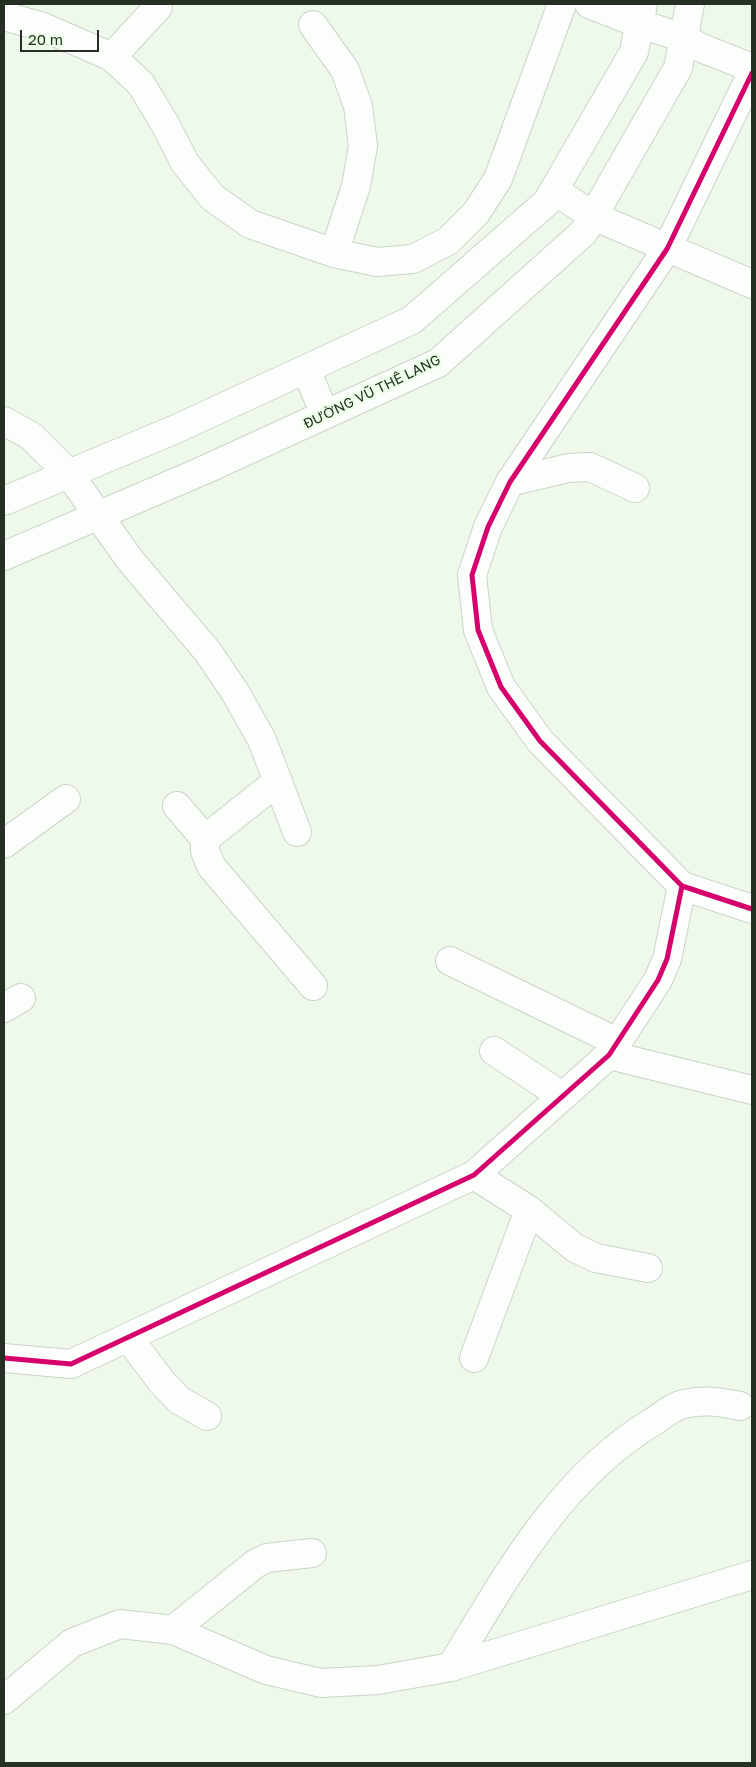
<!DOCTYPE html>
<meta charset="utf-8">
<style>
body{margin:0}
#map{position:relative;width:756px;height:1767px;overflow:hidden;background:#eef9ec;font-family:"Golos Text",sans-serif}
canvas{display:block}
.frame{position:absolute;inset:0;border:5px solid #252f23;pointer-events:none}
.scale{position:absolute;left:20px;top:30px;width:79px;height:22px;box-sizing:border-box;border:2px solid #252f23;border-top:0;padding-left:6px;font-size:15px;line-height:18px;white-space:nowrap;color:#252f23;-webkit-text-stroke:4px #eaffe6;paint-order:stroke}
</style>
<div id="map">
<canvas width="756" height="1767"></canvas>
<div class="frame"></div>
<div class="scale">20 m</div>
</div>
<script>
const c = document.querySelector('canvas').getContext('2d');
c.lineJoin = 'round';
function stroke(path, color, width, dash) { c.strokeStyle = color; c.lineWidth = width; c.lineCap = dash ? 'butt' : 'round'; c.setLineDash(dash || []); c.stroke(path); }
function label(font, color, halo, rows, align = 'center') {
  c.font = font + ' "Golos Text",sans-serif'; c.lineWidth = 5; c.setLineDash([]); c.textBaseline = 'middle'; c.strokeStyle = halo; c.fillStyle = color; for (const [text, x, y, turn = 0] of rows) {
    c.save(); c.translate(x, y); c.rotate((+turn || 0) * Math.PI / 180); c.textAlign = isNaN(turn) ? turn : align; if (halo) c.strokeText(text, 0, 0); c.fillText(text, 0, 0); c.restore();
  }
}
const minor = new Path2D(`
 M589,4L640,24L684,38L699,47L752,68
 M4,16L43,27L112,57L141,84L165,124L185,163L212,197L250,224L334,253L377,262L413,259L448,241L476,213L498,179L562,4
 M313,25L345,70L358,106L363,146L356,186L334,253
 M112,57L158,7
 M752,73L667,249L510,482L488,527L472,575L478,630L501,687L540,741L682,886L752,909
 M554,190L593,216L752,284
 M306,369L325,415
 M4,421L31,436L69,474L130,560L208,652L235,692L262,740L297,832
 M510,482L568,468L590,467L635,488
 M4,501L176,429L412,320L547,202L634,52L643,4
 M4,556L202,471L438,363L584,232L678,68L690,4
 M278,781L205,839V851L211,866L313,986
 M177,806L205,839
 M4,844L66,799
 M450,961L617,1042
 M4,1008L21,998
 M494,1051L562,1096
 M609,1055L752,1090
 M474,1175L529,1210L575,1248L596,1258L648,1268
 M128,1337L161,1381L179,1400L207,1416
 M4,1358L71,1364L474,1175L609,1055L658,980L667,959L682,886
 M474,1358L529,1210
 M173,1630L255,1564L267,1558L312,1553
 M451,1667C506,1577 559,1479 651,1423C661,1417 673,1406 684,1404C704,1399 720,1402 740,1406
 M4,1700L72,1643L120,1624L173,1630L266,1670L321,1683L378,1680L451,1667L752,1575`);
stroke(minor, '#cad4c8', 30);
stroke(minor, '#fcfefc', 28);
stroke(new Path2D(`
 M752,73L667,249L510,482L488,527L472,575L478,630L501,687L540,741L682,886L752,909
 M4,1358L71,1364L474,1175L609,1055L658,980L667,959L682,886`), '#d6006c', 5);
label('14px', '#252f23', '#eaffe6', [
 ["ĐƯỜNG VŨ THÊ LANG",372,392,-26]
]);
</script>
